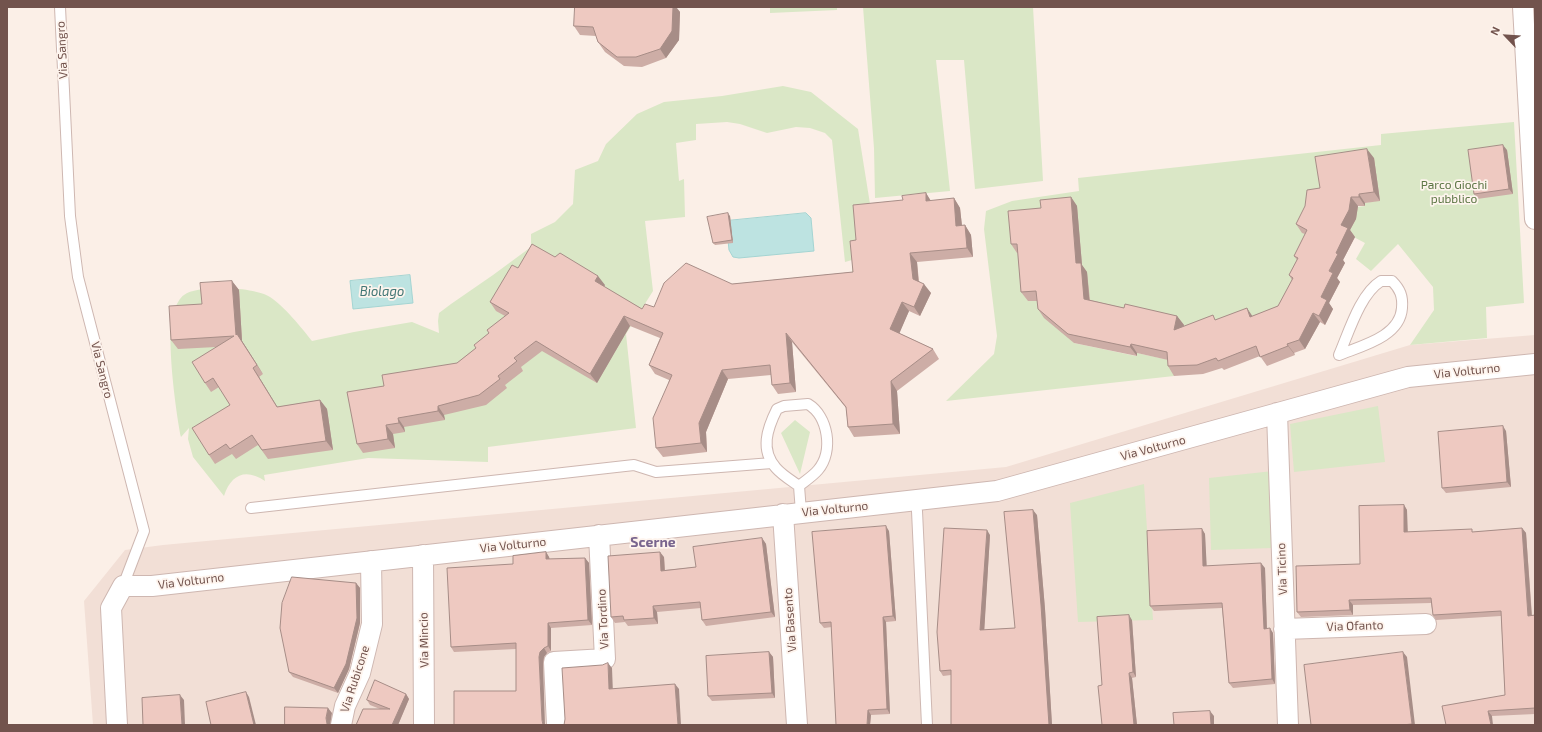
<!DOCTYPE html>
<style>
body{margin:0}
#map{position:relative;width:1542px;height:732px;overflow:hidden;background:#fbefe7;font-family:"Exo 2",sans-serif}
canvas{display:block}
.frame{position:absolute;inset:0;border:8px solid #72534d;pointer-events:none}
.north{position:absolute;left:1486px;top:16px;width:40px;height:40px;-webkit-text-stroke:3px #fef4ed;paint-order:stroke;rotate:295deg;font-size:11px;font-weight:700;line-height:16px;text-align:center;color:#72534d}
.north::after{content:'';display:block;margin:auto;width:14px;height:18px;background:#72534d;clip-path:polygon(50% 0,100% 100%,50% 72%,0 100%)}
</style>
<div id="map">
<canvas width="1542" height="732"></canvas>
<div class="frame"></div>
<div class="north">N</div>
</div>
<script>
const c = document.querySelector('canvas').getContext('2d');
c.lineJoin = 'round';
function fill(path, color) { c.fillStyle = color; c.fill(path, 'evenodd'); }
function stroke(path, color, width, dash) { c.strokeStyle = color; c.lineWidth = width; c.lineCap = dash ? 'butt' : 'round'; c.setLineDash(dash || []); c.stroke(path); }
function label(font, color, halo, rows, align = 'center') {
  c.font = font + ' "Exo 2",sans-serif'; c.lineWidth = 3.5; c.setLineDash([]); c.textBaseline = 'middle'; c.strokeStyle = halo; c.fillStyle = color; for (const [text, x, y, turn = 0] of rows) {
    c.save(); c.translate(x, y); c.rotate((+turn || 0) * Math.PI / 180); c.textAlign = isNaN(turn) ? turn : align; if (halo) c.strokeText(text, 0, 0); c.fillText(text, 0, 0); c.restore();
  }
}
fill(new Path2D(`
 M1535,335V725H93L84,601L125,550L163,545L1006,467L1410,345Z`), '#f2dfd6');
fill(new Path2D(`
 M770,7H837V10L770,13Z
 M863,7H1033L1043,181L975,189L964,60H936L950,191L875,198L874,148Z
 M783,86L811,92L858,129L870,204L852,282V260L845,262L832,140L825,133L810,128L796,127L767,133L740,124L727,122L696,124V140L676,143L679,181L684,179L685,217L645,221L653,291L626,334L636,428L488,447V462L368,458L264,475L265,481C246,468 231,474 224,496L193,457L188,439L189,428L181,437C176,412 165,332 174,310C176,306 180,297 184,295C198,284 255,287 270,297C283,305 302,328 312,341L354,332L412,322L439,333L438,321L439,313L451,304L493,275L531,247V234L555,222L573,204L575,170L598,161L606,144L637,114L664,102L722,96Z
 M1514,122L1524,303L1486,307L1487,338L1410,345L1434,310L1433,287L1398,244L1371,271L1356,259L1365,243L1348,234L1357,207L1365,206V203L1380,200L1373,158L1326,197L1314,239L1290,306L1181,339L1184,325L1108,344L1041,251L1043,300L1074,343L1136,356L1137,353L1174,361V376L946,401L994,354L997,336L984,229L986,211L1012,201L1079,191L1078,178L1381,145V134Z
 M1378,406L1385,462L1294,472L1290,424Z
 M795,420L810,432L800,474L781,433Z
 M1273,471V548L1211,550L1209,478Z
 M1144,484L1153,620L1078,622L1070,503Z`), '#dae7c6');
const water = new Path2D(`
 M806,213L811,218L814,251L739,258L733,257L729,250L726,221Z
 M410,275L413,303L353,309L350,281Z`);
fill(water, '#bde3e1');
stroke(water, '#a4d4d2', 1);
const lane = new Path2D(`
 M60,7L70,216L78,277L144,531L123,586
 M1381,281H1392C1400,289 1403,296 1402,308C1400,337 1361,346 1339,355C1349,332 1360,294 1381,281Z
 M808,404C828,416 834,451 818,470C813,476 805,481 799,486C792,481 782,475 776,468C760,450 767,429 777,409L784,406Z
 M799,486L801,512
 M251,508L634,465L656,472L772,463
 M917,511L927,725`);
const street = new Path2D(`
 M1523,7L1535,219
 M1277,413L1288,725
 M783,514L797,725
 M423,555L424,725
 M1284,629L1426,624
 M117,725L111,608L123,586H152L997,491L1408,377L1535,364
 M341,725L345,706L360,673L372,624L371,561
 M557,725L554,662L605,659L599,535`);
stroke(lane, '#ceb7b1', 12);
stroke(street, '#ceb7b1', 22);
stroke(lane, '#fff', 10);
stroke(street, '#fff', 20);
fill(new Path2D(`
 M575,7H676L680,12L679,40L666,58L642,67L624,66L605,52L598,42L596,36L580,35L574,26Z
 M1507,150L1513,194L1477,199L1474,194Z
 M1374,158L1380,201L1365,203V206H1358L1356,219L1350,230L1355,237L1343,260L1345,263L1337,278L1340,282L1329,303L1333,309L1325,325L1320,322L1305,349L1294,353L1295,355L1267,366L1260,356L1224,370L1222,368L1203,374L1174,376L1168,366V360L1137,353V356L1074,343L1044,318L1038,309L1037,301H1028L1021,292L1018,253H1017L1011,244L1041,208L1071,197L1077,206L1082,265L1087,272L1090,300L1124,308L1177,316L1184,325L1183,327L1216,320L1253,316L1278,306L1292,280L1289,275L1297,260L1294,256L1305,234L1302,233L1296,224L1320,188Z
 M926,193L931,201L954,198L960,208L962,226L965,225L971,235L973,257L917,262L919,281L931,293L920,316L909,311L899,333L933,349L939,359L897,391L900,434L854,437L848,427L846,408L792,342L796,392L778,394L772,385L771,375L728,379L706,432L707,452L663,457L656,448L669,380L655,374L649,365L660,338L630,326L597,383L542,351L521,367L523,371L505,385L507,388L486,405L444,415L445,420L404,427L405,432L393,434L395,448L363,453L357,444L384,386L457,363L476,348L505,316L496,311L490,302L518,268L605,285L604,287L642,309L654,307L732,284L853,272L856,240L903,200Z
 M730,216L733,243L715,245L713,243Z
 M232,281L239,290L242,341L263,374L259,377L277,407L320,400L327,409L333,450L268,459L258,445L236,459L232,454L215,464L209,455L230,405L219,387L211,392L205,383L216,347L178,349L171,340Z
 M1506,431L1511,487L1446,493L1442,488Z
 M1404,505L1407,510V532H1474L1522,528L1526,533L1532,615H1535V714L1492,716L1446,725L1505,695L1501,616L1436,620L1433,615L1431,603L1353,605V615L1301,617L1297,612L1360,564Z
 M1037,515L1045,609L1052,725H951V675L943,676L940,671L990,535L984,630L1015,628Z
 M1202,529L1205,534L1206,566L1265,568L1267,628L1273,633L1275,684L1233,688L1229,683L1222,608L1154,611L1150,606Z
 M889,531L896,621L886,622L890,714L871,715L870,725L832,627L824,628L820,623Z
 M762,538L766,544L775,617L706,626L702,620L701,608L657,612L658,624L628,626L625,622L615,623L611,617L664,557L665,570L696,567Z
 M546,552L549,557L550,559L585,558L589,563L592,625L551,628V651L547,653L544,657L543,663L516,691V649L454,652L451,647L513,564Z
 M356,583L360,588V623L349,669L338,693L293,677L289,672Z
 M1132,620L1136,677L1132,678L1137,725H1102V685Z
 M769,652L773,657L775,698L712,701L708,696Z
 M406,694L409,699L398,725L380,709L370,705L367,700Z`), '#cdada6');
fill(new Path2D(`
 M673,7H676L680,12L679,40L666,58L660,49Z
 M1503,145L1507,150L1513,194L1509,189Z
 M1367,149L1374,158L1380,201L1374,192Z
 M926,193L932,203L926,201Z
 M1359,194L1365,203V206L1359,197Z
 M1071,197L1077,206L1082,265L1087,272L1090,308L1084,299L1076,263Z
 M1351,197L1358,206L1356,219L1350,230L1355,237L1343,260L1345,263L1337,278L1340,282L1329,303L1333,309L1325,325L1319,316L1321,297L1336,253L1341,225Z
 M954,198L960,208L963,235L956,226Z
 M728,213L730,216L733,243L732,240Z
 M965,225L971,235L973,257L967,248Z
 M910,253L917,262L919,288L913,279Z
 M598,276L605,285L601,291L595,281Z
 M232,281L239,290L242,341L263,374L236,335Z
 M924,284L931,293L920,316L914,307Z
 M902,302L909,311L897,339L890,329Z
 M1247,308L1253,317H1250Z
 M1313,313L1320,322L1305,349L1299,340Z
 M624,316L630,326L597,383L590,374Z
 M1177,316L1184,325L1181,339L1174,330Z
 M786,333L792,342L796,392L790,383Z
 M1131,344L1137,353V356L1130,347Z
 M1287,344L1294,353L1295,355L1288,346Z
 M253,368L259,377L283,416L277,407Z
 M722,370L728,379L706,432L707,452L701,443L699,423Z
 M891,381L897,391L900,434L893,424Z
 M320,400L327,409L333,450L326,441Z
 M438,406L444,415L445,420L438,411Z
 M398,418L404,427L405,432L399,423Z
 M386,425L393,434L395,448L388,439Z
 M1503,426L1506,431L1511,487L1507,482Z
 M1404,505L1407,510L1408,537L1404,532Z
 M1033,510L1037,515L1045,609L1052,725H1049Z
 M886,526L889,531L896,621L893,616Z
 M1522,528L1526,533L1532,620L1528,616Z
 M1202,529L1205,534L1207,571L1203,566Z
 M987,530L990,535L984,635L980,630Z
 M762,538L766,544L775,617L771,612Z
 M546,552L549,557L550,564L546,559Z
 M660,552L664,557L665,576L661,571Z
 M585,558L589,563L592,625L588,620Z
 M1261,563L1265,568L1267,634L1264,629Z
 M356,583L360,588V623L349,669L338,693L334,688Z
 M1349,600L1353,605V615L1350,610Z
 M653,606L657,612L658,624L654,618Z
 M1129,615L1132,620L1136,677L1133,672Z
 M883,617L886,622L890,714L887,709Z
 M548,623L551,628V651L548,646Z
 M1270,628L1273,633L1275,684L1272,679Z
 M544,648L547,653L544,657L543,663L545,725H543L542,720L539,657L540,652Z
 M769,652L773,657L775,698L772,693Z
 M1403,652L1407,657L1415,725H1412V724Z
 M608,663L612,668L613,694L609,689Z
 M1129,673L1132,678L1137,725H1134Z
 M675,684L679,689L681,725H678Z
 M246,692L249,697L256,725H254Z
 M406,694L409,699L398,725H392Z
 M180,695L184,700L185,725H182Z
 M328,708L332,713L330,725H327V724L326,718Z
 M868,710L871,715L870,725H867Z
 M1210,711L1214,716V725H1211Z
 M1488,711L1492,716L1493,725H1491Z`), '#a78d87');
const building = new Path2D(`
 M575,7H673L672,31L660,49L636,57H617L598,42L593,27L574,26Z
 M1503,145L1509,189L1474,194L1468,150Z
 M1367,149L1374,192L1359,194V197H1351L1349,210L1341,225L1348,228L1336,253L1338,254L1329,271L1333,273L1321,297L1327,300L1319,316L1313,313L1299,340L1287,344L1288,346L1260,357L1256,346L1218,361L1216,358L1197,365L1168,366L1167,352L1131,344L1130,347L1068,334L1038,309L1036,291L1021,292L1017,244H1011L1008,211L1041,208L1040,200L1071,197L1076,263H1081L1084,299L1124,308L1125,304L1177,316L1174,330L1213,315L1215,320L1247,308L1250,317L1278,306L1293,278L1289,275L1298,258L1294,256L1307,230L1296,224L1305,206L1307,190L1320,188L1315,157Z
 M926,193V201L954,198L956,226L965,225L967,248L910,253L913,279L924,284L914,307L902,302L890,329L933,349L891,381L893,424L848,427L846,407L786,333L790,383L772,385L770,365L722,370L699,423L701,443L656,448L653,418L672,375L649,365L663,333L624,316L590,374L536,341L514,358L517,361L498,376L500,379L479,395L438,406V411L398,418L399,423L386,425L388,439L357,444L347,392L384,386L382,375L457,363L476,348L474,345L489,333L487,330L509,313L490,302L512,265L518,268L532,244L555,257L560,253L598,276L595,281L642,309L645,304L654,307L664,283L686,263L732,284L853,272L850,241L856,240L853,205L903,200L902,196Z
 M728,213L732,240L713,243L707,217Z
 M232,281L236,335L237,334L257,365L253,368L277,407L320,400L326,441L262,450L252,435L230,449L226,444L209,455L192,428L230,405L213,378L205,383L192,362L234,336L171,340L169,306L202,304L200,283Z
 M1503,426L1507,482L1442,488L1438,432Z
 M1404,505V532L1472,529V532L1522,528L1528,616L1535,615V708L1488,711L1491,725H1446L1442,706L1505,695L1501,611L1433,615L1431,598L1349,600L1350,610L1297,612L1296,566L1360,564L1359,506Z
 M1033,510L1041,605L1049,725H951V670L940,671L937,632L944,528L987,530L980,630L1015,628L1004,512Z
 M886,526L893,616L883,617L887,709L868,710L867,725H836L831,622L820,623L812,532Z
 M1202,529L1203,566L1261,563L1264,629L1270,628L1272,679L1229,683L1222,603L1150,606L1147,531Z
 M762,538L771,612L702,620L700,602L653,606L654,618L624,620L623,616L611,617L608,556L660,552L661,571L696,567L693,547Z
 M546,552V559L585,558L588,620L548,623V646L544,648L540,652L539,657L542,720L543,725H454V691H516V643L451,647L447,568L513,564V556Z
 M292,577L356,583L357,618L346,664L334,688L289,672L280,628L282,603Z
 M1129,615L1133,672L1129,673L1134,725H1102L1098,686L1102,685L1097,617Z
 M769,652L772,693L708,696L706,656Z
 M1403,652L1412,724L1402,725H1311L1304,665Z
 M608,663L609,689L675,684L678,725H564L565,719L562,668L602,665Z
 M375,680L406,694L392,725H356L363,709H390L367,700Z
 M246,692L254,725H211L206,702Z
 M180,695L182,725H143L142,698Z
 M285,707L328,708L326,718L327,724L328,725H285Z
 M1210,711L1211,725H1174L1173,713Z`);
fill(building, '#eec9c1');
stroke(building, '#a78d87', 1);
label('12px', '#72534d', '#fef4ed', [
 ["Via Sangro",62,50,-93],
 ["Via Sangro",102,370,76],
 ["Via Volturno",1467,371,-6],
 ["Via Volturno",1153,448,-15],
 ["Via Volturno",835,509,-6],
 ["Via Volturno",513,545,-6],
 ["Via Ticino",1282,569,-92],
 ["Via Volturno",191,581,-7],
 ["Via Tordino",603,619,-93],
 ["Via Basento",790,620,-94],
 ["Via Ofanto",1355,626,-2],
 ["Via Mincio",424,640,-91],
 ["Via Rubicone",355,679,-72]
]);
label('12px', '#5e7746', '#fef4ed', [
 ["Parco Giochi",1454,185],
 ["pubblico",1454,199]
]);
label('italic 13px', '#427675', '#fef4ed', [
 ["Biolago",382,292]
]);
label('bold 14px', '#79658e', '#fef4ed', [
 ["Scerne",653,542]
]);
</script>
